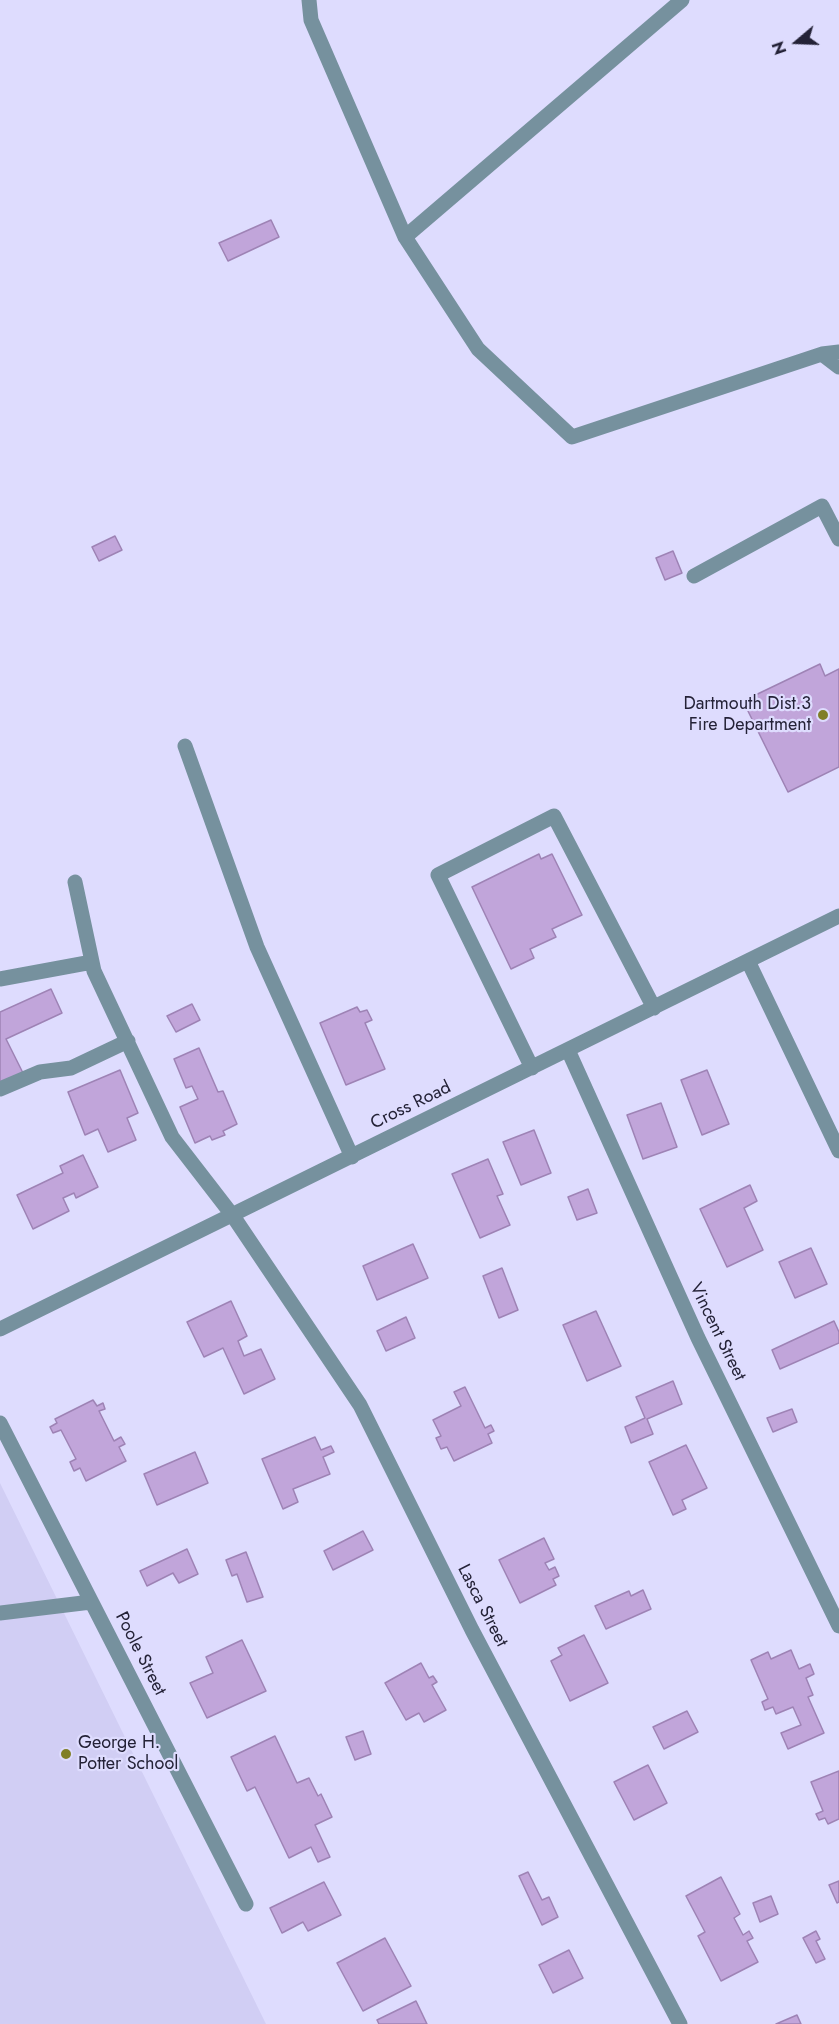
<!DOCTYPE html>
<style>
body{margin:0}
#map{position:relative;width:839px;height:2024px;overflow:hidden;background:#dedcfe;font-family:Jost,sans-serif}
canvas{display:block}
.north{position:absolute;left:767px;top:12px;width:60px;height:60px;-webkit-text-stroke:4px #dedcfe;paint-order:stroke;rotate:251deg;font-size:16px;font-weight:700;line-height:24px;text-align:center;color:#242237}
.north::after{content:'';display:block;margin:auto;width:21px;height:27px;background:#242237;clip-path:polygon(50% 0,100% 100%,50% 72%,0 100%)}
</style>
<div id="map">
<canvas width="839" height="2024"></canvas>
<div class="north">N</div>
</div>
<script>
const c = document.querySelector('canvas').getContext('2d');
c.lineJoin = 'round';
function fill(path, color) { c.fillStyle = color; c.fill(path, 'evenodd'); }
function stroke(path, color, width, dash) { c.strokeStyle = color; c.lineWidth = width; c.lineCap = dash ? 'butt' : 'round'; c.setLineDash(dash || []); c.stroke(path); }
function label(font, color, halo, rows, align = 'center') {
  c.font = font + ' Jost,sans-serif'; c.lineWidth = 4.5; c.setLineDash([]); c.textBaseline = 'middle'; c.strokeStyle = halo; c.fillStyle = color; for (const [text, x, y, turn = 0] of rows) {
    c.save(); c.translate(x, y); c.rotate((+turn || 0) * Math.PI / 180); c.textAlign = isNaN(turn) ? turn : align; if (halo) c.strokeText(text, 0, 0); c.fillText(text, 0, 0); c.restore();
  }
}
fill(new Path2D(`
 M0,1483L266,2024H0Z`), '#d1cef4');
const building = new Path2D(`
 M271,220L279,237L228,261L219,243Z
 M115,536L122,550L99,561L92,547Z
 M673,551L682,573L665,580L656,558Z
 M820,664L825,676L839,669V767L788,792L743,701Z
 M539,854L541,859L552,854L582,915L552,929L556,937L530,949L534,958L511,969L472,887Z
 M51,989L62,1013L6,1039L23,1073L0,1084V1012Z
 M192,1004L200,1020L176,1032L167,1016Z
 M357,1007L360,1012L367,1010L372,1020L365,1023L385,1069L346,1085L320,1023Z
 M199,1048L218,1092L223,1091L237,1124L223,1131L225,1135L212,1140L210,1136L195,1143L180,1107L198,1099L192,1086L186,1088L174,1059Z
 M120,1070L138,1113L127,1118L136,1140L108,1152L98,1129L85,1135L68,1092Z
 M707,1070L729,1124L702,1135L681,1080Z
 M661,1103L677,1147L643,1159L627,1115Z
 M534,1130L551,1173L521,1185L503,1142Z
 M83,1155L98,1187L76,1198L74,1193L63,1198L69,1211L33,1229L17,1195L63,1173L60,1166Z
 M488,1159L503,1194L497,1196L510,1225L480,1238L452,1174Z
 M750,1185L757,1201L744,1208L763,1250L727,1267L700,1209Z
 M588,1189L597,1213L577,1220L568,1197Z
 M413,1244L428,1278L377,1300L363,1266Z
 M811,1248L827,1284L795,1298L779,1262Z
 M502,1268L518,1310L499,1318L483,1276Z
 M231,1301L247,1336L238,1341L244,1356L261,1349L275,1379L244,1394L223,1348L204,1357L187,1322Z
 M596,1311L621,1366L587,1381L563,1325Z
 M406,1317L415,1338L386,1351L377,1331Z
 M834,1321L839,1332V1343L780,1369L772,1350Z
 M673,1381L682,1404L647,1419L653,1434L631,1443L625,1427L645,1418L636,1397Z
 M465,1387L485,1428L491,1425L494,1431L488,1434L492,1443L454,1461L447,1447L441,1449L436,1438L441,1436L433,1420L461,1406L454,1392Z
 M93,1400L97,1406L103,1403L105,1409L99,1411L114,1441L121,1437L125,1444L119,1447L126,1461L86,1481L80,1468L74,1471L70,1462L76,1459L61,1430L53,1433L50,1427L57,1423L55,1419Z
 M792,1409L797,1422L773,1432L767,1418Z
 M315,1437L321,1450L331,1446L334,1452L323,1457L330,1474L293,1489L298,1502L283,1509L262,1459Z
 M686,1445L707,1488L682,1500L686,1509L673,1515L649,1462Z
 M195,1452L208,1483L157,1505L144,1474Z
 M363,1531L373,1550L333,1570L324,1551Z
 M544,1538L554,1559L545,1563L549,1570L555,1567L559,1576L553,1579L556,1585L520,1603L499,1560Z
 M187,1549L198,1574L179,1583L173,1573L147,1586L140,1571Z
 M246,1552L263,1597L247,1602L237,1574L232,1576L226,1560Z
 M643,1590L651,1609L606,1629L595,1606L629,1591L631,1596Z
 M584,1635L608,1683L570,1701L551,1661L562,1655L558,1648Z
 M242,1640L266,1691L207,1718L190,1683L213,1673L206,1657Z
 M791,1650L799,1669L810,1664L814,1674L806,1678L813,1695L808,1697L824,1733L788,1749L781,1733L801,1725L793,1707L776,1714L773,1707L765,1710L762,1702L768,1699L751,1660L768,1652L771,1659Z
 M421,1663L429,1678L433,1676L437,1682L432,1685L446,1710L424,1722L419,1713L406,1720L385,1683Z
 M687,1711L698,1732L664,1749L653,1727Z
 M363,1731L371,1754L355,1760L346,1737Z
 M275,1736L297,1783L309,1778L318,1796L321,1794L332,1817L315,1825L330,1857L318,1862L311,1847L289,1858L255,1787L247,1791L231,1757Z
 M648,1765L667,1803L634,1820L614,1782Z
 M839,1771V1819L828,1824L825,1818L819,1820L816,1814L823,1811L811,1782Z
 M528,1872L542,1900L549,1897L558,1917L542,1925L519,1876Z
 M721,1877L740,1914L734,1918L743,1935L749,1931L753,1938L747,1941L758,1962L721,1981L698,1936L705,1932L686,1896Z
 M839,1881V1902L837,1903L829,1885Z
 M324,1882L341,1915L308,1931L303,1922L282,1933L270,1908Z
 M771,1896L778,1914L760,1922L753,1903Z
 M816,1931L820,1939L816,1941L825,1959L816,1963L803,1938Z
 M385,1938L411,1986L363,2011L337,1963Z
 M569,1950L583,1978L553,1993L539,1965Z
 M416,2001L427,2024H379L377,2020Z
 M797,2015L801,2024H776Z`);
fill(building, '#c1a5da');
stroke(building, '#9e83b5', 1.5);
stroke(new Path2D(`
 M309,0L311,20L405,237L478,349L572,437L822,354L839,352
 M405,237L682,0
 M822,354L839,367
 M694,576L822,506L839,539
 M185,746L257,947L352,1157
 M75,882L94,971L172,1137L233,1216L360,1405L472,1630L680,2024
 M748,961L839,1151
 M0,979L92,962
 M568,1050L698,1338L839,1626
 M532,1068L438,875L554,816L654,1008
 M0,1089L40,1072L71,1068L128,1041
 M0,1329L839,916
 M0,1423L246,1904
 M0,1613L91,1602`), '#76919e', 15);
for (const [x, y, r, color] of [
 [823,715,6,"#807f27"],
 [66,1754,6,"#807f27"]
]) { const dot = new Path2D(); dot.arc(x, y, r, 0, 2 * Math.PI); c.fillStyle = color; c.fill(dot); stroke(dot, '#dedcfe', 2); }
label('18px', '#242237', '#dedcfe', [
 ["Dartmouth Dist.3",811,705],
 ["Fire Department",811,726],
 ["George H.",78,1744,"left"],
 ["Potter School",78,1765,"left"]
], 'right');
label('18px', '#242237', '#dedcfe', [
 ["Cross Road",411,1106,-26],
 ["Vincent Street",717,1332,64],
 ["Lasca Street",482,1606,63],
 ["Poole Street",140,1654,63]
]);
</script>
